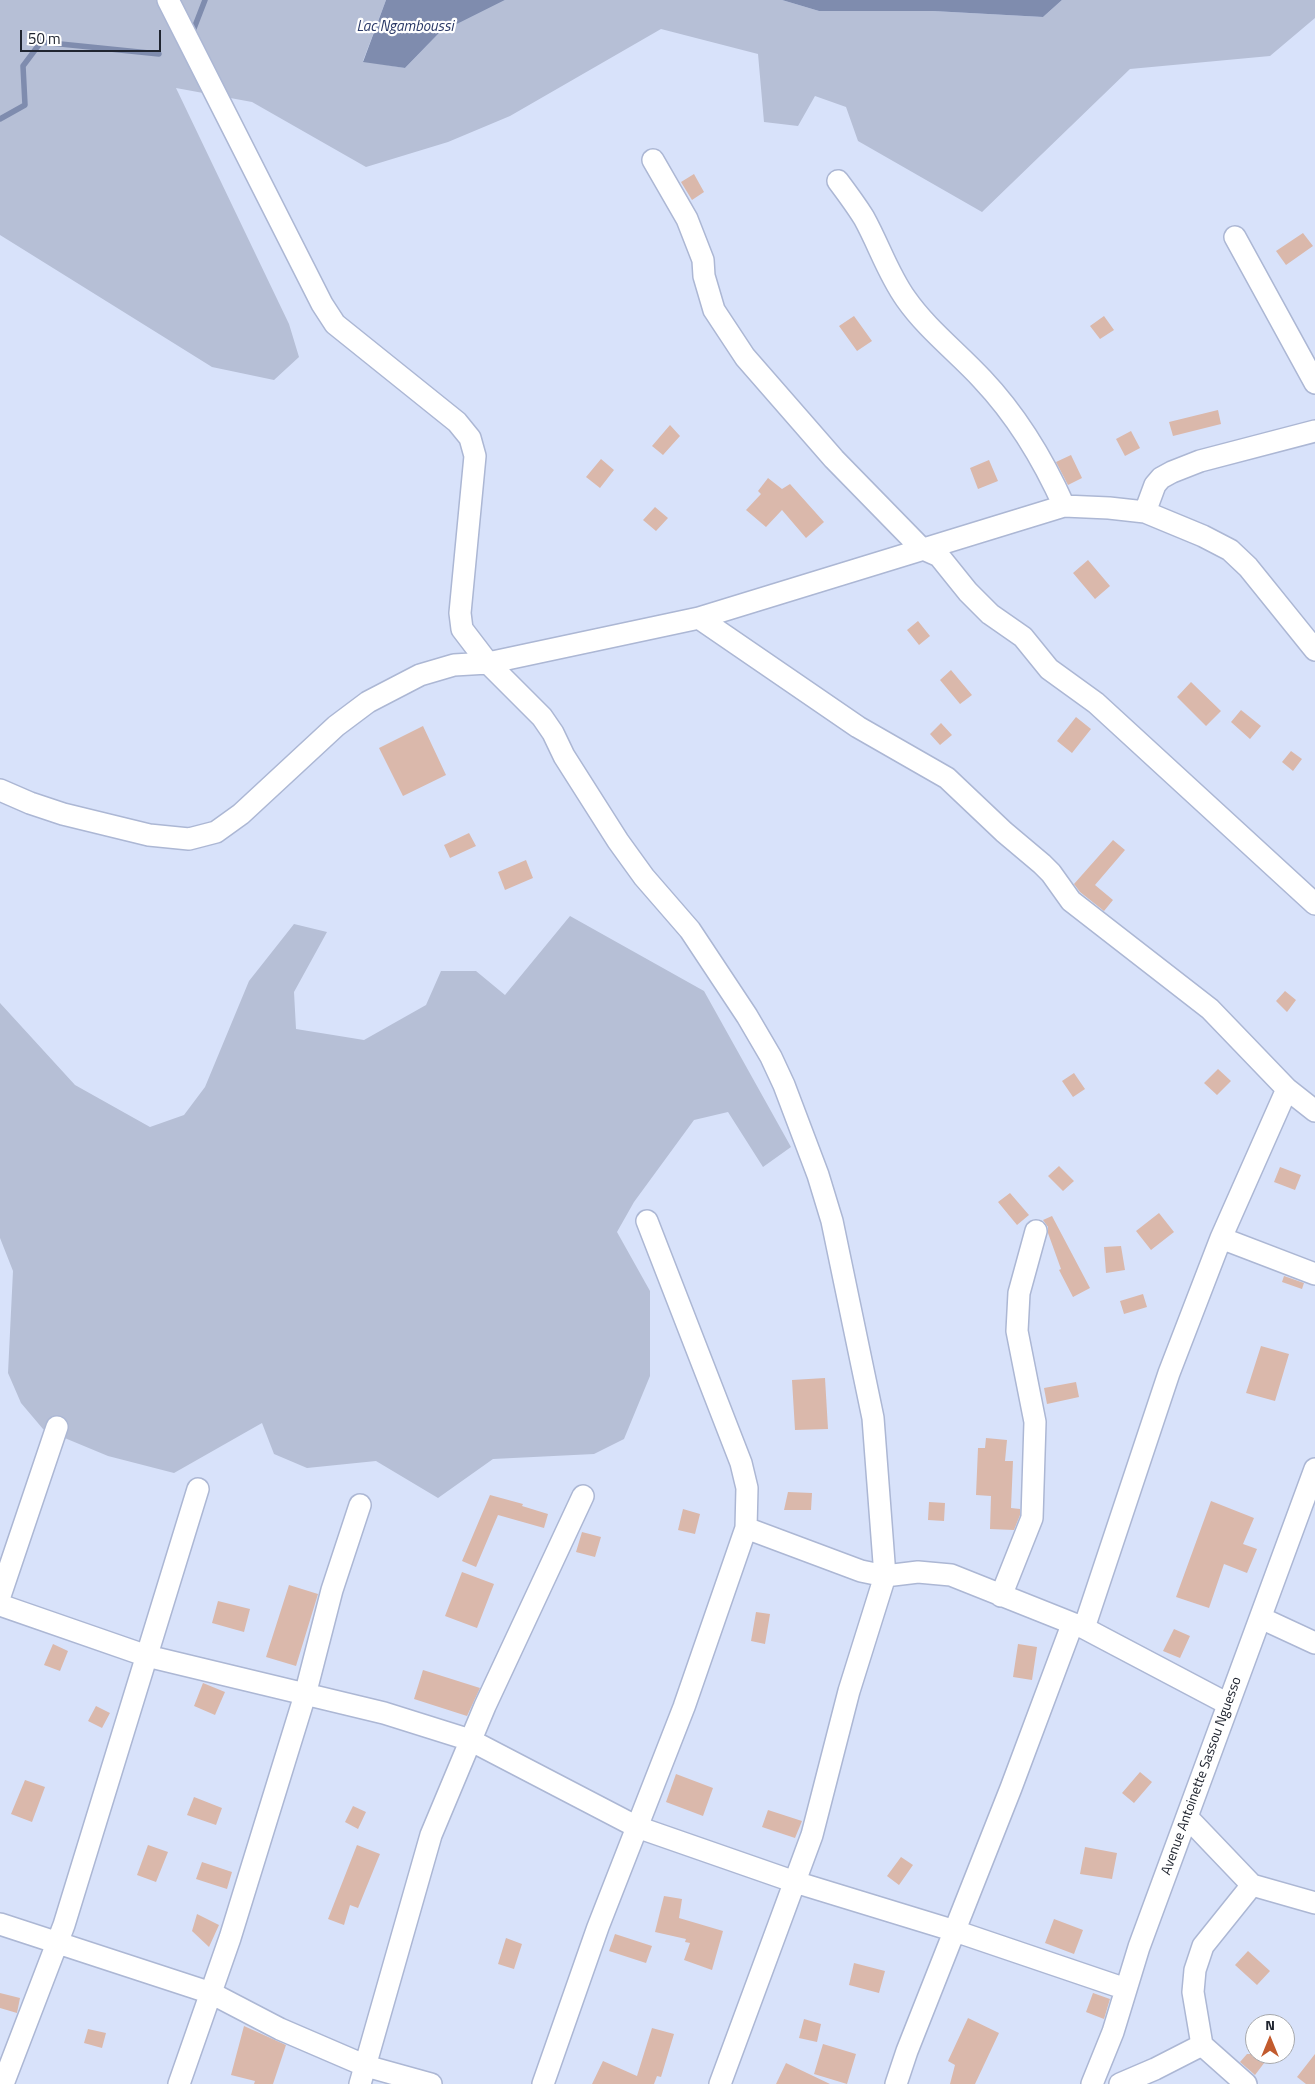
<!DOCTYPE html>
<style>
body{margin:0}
#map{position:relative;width:1315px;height:2084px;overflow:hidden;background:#d8e2fa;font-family:"Titillium Web",sans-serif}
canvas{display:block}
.north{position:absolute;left:1245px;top:2014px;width:50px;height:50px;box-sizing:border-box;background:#fff;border:1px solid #a6a8ac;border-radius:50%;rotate:0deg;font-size:14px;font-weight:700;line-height:20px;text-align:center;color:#202530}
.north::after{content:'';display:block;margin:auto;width:18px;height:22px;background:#c25b2e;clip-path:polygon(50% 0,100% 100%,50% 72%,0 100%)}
.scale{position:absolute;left:20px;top:30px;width:141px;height:22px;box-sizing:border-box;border:2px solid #202530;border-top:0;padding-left:6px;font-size:15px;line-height:18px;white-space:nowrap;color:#202530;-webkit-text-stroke:4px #fff;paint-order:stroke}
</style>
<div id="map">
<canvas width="1315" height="2084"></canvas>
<div class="north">N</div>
<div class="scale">50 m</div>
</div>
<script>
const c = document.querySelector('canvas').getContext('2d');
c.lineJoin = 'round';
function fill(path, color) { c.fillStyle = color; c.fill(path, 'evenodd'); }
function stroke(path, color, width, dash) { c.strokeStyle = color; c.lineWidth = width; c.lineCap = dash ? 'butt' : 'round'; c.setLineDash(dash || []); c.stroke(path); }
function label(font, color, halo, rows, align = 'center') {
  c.font = font + ' "Titillium Web",sans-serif'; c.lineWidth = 4.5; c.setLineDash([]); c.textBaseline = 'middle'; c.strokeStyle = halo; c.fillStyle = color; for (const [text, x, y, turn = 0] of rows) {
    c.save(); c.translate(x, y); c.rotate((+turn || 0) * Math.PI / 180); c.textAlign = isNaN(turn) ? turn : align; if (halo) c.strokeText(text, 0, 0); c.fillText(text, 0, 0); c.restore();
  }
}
fill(new Path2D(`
 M0,0H386L363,61L405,68L439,33L505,0H782L819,11H933L1043,17L1062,0H1315V18L1270,56L1130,69L982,212L858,141L846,107L815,96L798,126L764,122L758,54L661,29L510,116L448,142L366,167L252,102L176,88L289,324L299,357L274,380L212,367L0,235Z
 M570,916L704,991L791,1147L763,1167L728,1112L694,1120L634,1202L617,1232L650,1291V1376L624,1439L594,1454L493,1459L438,1498L376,1461L307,1468L274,1454L262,1423L174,1473L108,1456L43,1429L21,1403L8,1373L13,1271L0,1238V1003L75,1085L150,1127L184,1115L205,1087L249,981L294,924L327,932L294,992L296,1029L364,1040L426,1005L441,971H476L505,995Z`), '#b6bfd6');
fill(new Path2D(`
 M386,0H505L439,33L405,68L363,62Z
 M782,0H1062L1043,17L933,11H819Z`), '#7f8cae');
stroke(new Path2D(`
 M193,31L205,0
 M0,119L25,105L23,66L41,42L159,54`), '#7f8cae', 5.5);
fill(new Path2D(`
 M694,174L704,192L692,200L681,182Z
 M1303,233L1313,246L1286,265L1276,251Z
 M854,316L872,341L857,351L839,326Z
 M1104,316L1114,330L1100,339L1090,326Z
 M1218,410L1221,424L1173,436L1169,422Z
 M670,425L680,436L663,455L652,446Z
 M1131,431L1140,448L1125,456L1116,439Z
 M1071,455L1082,478L1068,485L1056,462Z
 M601,459L614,470L600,488L586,477Z
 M989,460L998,481L978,489L970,468Z
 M768,478L782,489L790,484L824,522L806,538L782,510L766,527L746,510L761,494L758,491Z
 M655,507L668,518L656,531L643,520Z
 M1088,560L1110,586L1095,599L1073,573Z
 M918,621L930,636L919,645L907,630Z
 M951,670L972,695L960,704L940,680Z
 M1191,682L1221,711L1206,726L1177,697Z
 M1241,710L1261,726L1250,739L1231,722Z
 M1076,717L1091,729L1072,753L1057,741Z
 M941,723L952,735L940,745L930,734Z
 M423,726L446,775L403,796L379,748Z
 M1291,751L1302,759L1293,771L1282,762Z
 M469,833L476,846L450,858L444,845Z
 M1113,840L1125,850L1095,885L1113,900L1104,911L1080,892L1074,884Z
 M526,860L533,878L505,890L498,872Z
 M1285,991L1296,1000L1287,1012L1276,1001Z
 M1218,1069L1231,1081L1217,1095L1204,1083Z
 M1074,1073L1085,1089L1073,1097L1062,1081Z
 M1059,1166L1074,1181L1063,1191L1048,1176Z
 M1280,1167L1301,1175L1295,1190L1274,1182Z
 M1010,1193L1029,1215L1017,1225L998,1202Z
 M1159,1213L1174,1232L1151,1250L1136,1231Z
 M1052,1216L1090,1288L1073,1297L1059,1270L1061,1269L1048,1233V1227L1043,1220Z
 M1121,1246L1125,1270L1106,1273L1104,1247Z
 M1284,1276L1304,1283L1302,1289L1282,1282Z
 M1143,1294L1147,1307L1124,1314L1120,1301Z
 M1261,1346L1289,1354L1275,1401L1246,1393Z
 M825,1378L828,1429L795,1430L792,1380Z
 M1076,1382L1079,1397L1047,1404L1044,1388Z
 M986,1438L1007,1440L1005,1461H1013L1011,1508L1020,1509V1515L1014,1530L990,1529L991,1496L976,1495L978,1448H985Z
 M788,1492L812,1493L811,1510H784Z
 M490,1495L523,1504L522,1506L548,1514L544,1528L498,1515L476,1567L462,1561Z
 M1211,1501L1254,1518L1243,1544L1257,1549L1247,1573L1224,1564L1209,1608L1176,1597Z
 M929,1502L945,1503L944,1521L928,1520Z
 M683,1509L700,1514L695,1534L678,1530Z
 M582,1532L601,1537L595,1557L576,1552Z
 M462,1572L494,1584L477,1628L445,1616Z
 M289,1585L318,1594L296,1666L266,1657Z
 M218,1601L250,1609L244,1632L212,1623Z
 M756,1612L770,1614L765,1644L751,1641Z
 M1174,1629L1190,1636L1180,1658L1163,1651Z
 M53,1644L68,1651L60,1671L44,1665Z
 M1018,1644L1037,1647L1032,1680L1013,1677Z
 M423,1670L480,1688L467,1716L414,1699Z
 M203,1683L225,1692L215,1715L194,1706Z
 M96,1706L110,1713L102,1728L88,1721Z
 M1140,1772L1152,1782L1134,1803L1122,1793Z
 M676,1774L713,1788L703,1816L666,1802Z
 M25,1780L45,1787L32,1822L11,1814Z
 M194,1797L222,1808L216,1825L187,1815Z
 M353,1806L366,1812L358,1829L345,1822Z
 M768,1810L802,1821L795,1838L762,1827Z
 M148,1845L168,1852L156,1882L137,1875Z
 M357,1845L380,1854L358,1908L350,1905L344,1925L328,1919Z
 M1085,1847L1117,1853L1112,1879L1080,1874Z
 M901,1857L913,1865L899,1885L887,1876Z
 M202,1862L232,1872L227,1889L196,1879Z
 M664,1896L682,1899L679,1918L723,1931L712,1970L684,1960L690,1943L685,1942L686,1939L655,1932Z
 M197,1914L219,1925L209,1947L192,1931Z
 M1054,1919L1083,1930L1074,1954L1045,1943Z
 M615,1934L652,1946L646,1963L609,1951Z
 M506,1938L522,1944L514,1969L498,1964Z
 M1248,1951L1270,1971L1257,1985L1235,1965Z
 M854,1963L885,1971L879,1993L849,1985Z
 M0,1993L20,1998L17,2013L0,2008Z
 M1093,1993L1110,1999L1104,2019L1086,2012Z
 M968,2018L999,2033L975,2084H950L955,2065L948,2061Z
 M804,2019L821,2024L817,2042L799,2038Z
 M244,2026L286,2045L273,2084H254L255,2081L231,2075Z
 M652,2028L674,2034L661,2077L657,2076L654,2084H592L603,2061L637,2076Z
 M88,2029L106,2033L102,2048L84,2043Z
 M823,2044L856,2054L847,2084L814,2074Z
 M1247,2054H1271L1255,2075L1240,2062Z
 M1315,2054V2084H1306L1297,2077Z
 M786,2063L830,2084H776Z`), '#dab8ab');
const minor = new Path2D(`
 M168,0L322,304L335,324L457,422L470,438L475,456L460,613L462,629L488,663L542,717L553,733L564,756L618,841L644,877L690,930L747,1016L771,1057L784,1085L818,1175L832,1221L873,1418L885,1576L849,1691L812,1835L720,2084
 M653,160L687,219L703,260L704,276L714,310L745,357L834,459L921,548L939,556L968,592L990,614L1023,637L1049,669L1096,703L1315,904
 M838,181C847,193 856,205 864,218C879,245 888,274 906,299C927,329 957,352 982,379C1017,416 1043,459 1064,506
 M1235,237L1315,383
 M1145,512L1155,485L1161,478L1172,472L1200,461L1315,431
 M699,618L858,727L947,778L1004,832L1042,864L1051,873L1071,901L1210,1009L1287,1089L1315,1111
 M0,790L30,803L63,814L149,835L189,839L216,832L241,814L336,726L368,702L420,675L454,665L488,663L699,618L1064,506L1109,508L1145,512L1203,536L1230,550L1248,567L1315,650
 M1221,1238L1315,1274
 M746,1528L861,1571L885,1576L918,1572L951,1575L1084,1628L1228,1704
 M0,1596L57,1427
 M1001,1596L1032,1518L1035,1422L1017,1331L1019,1293L1036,1231
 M0,1605L147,1656L384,1713L470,1740L637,1827L795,1882L955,1931L1126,1989
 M1261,1618L1315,1643
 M1084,1628L1169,1373L1221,1238L1287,1089
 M1187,1817L1252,1885L1315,1903
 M0,1924L211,1993L280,2029L366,2066L431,2084
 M1202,2045L1246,2084
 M3,2084L64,1925L198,1489
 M179,2084L230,1938L305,1695L332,1590L360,1505
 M360,2084L431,1835L485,1706L583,1496
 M543,2084L598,1927L684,1707L746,1528L747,1488L741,1463L647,1221
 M896,2084L907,2051L1011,1788L1072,1625
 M1092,2084L1113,2032L1139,1947L1315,1469
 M1120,2084L1155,2069L1202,2045L1193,1992L1195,1970L1203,1946L1252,1885`);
stroke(minor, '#acb7d4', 24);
stroke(minor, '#fff', 21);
label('14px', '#202530', '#fff', [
 ["Avenue Antoinette Sassou Nguesso",1202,1776,-70]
]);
label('italic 15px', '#2a3967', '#fff', [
 ["Lac Ngamboussi",405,27]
]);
</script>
